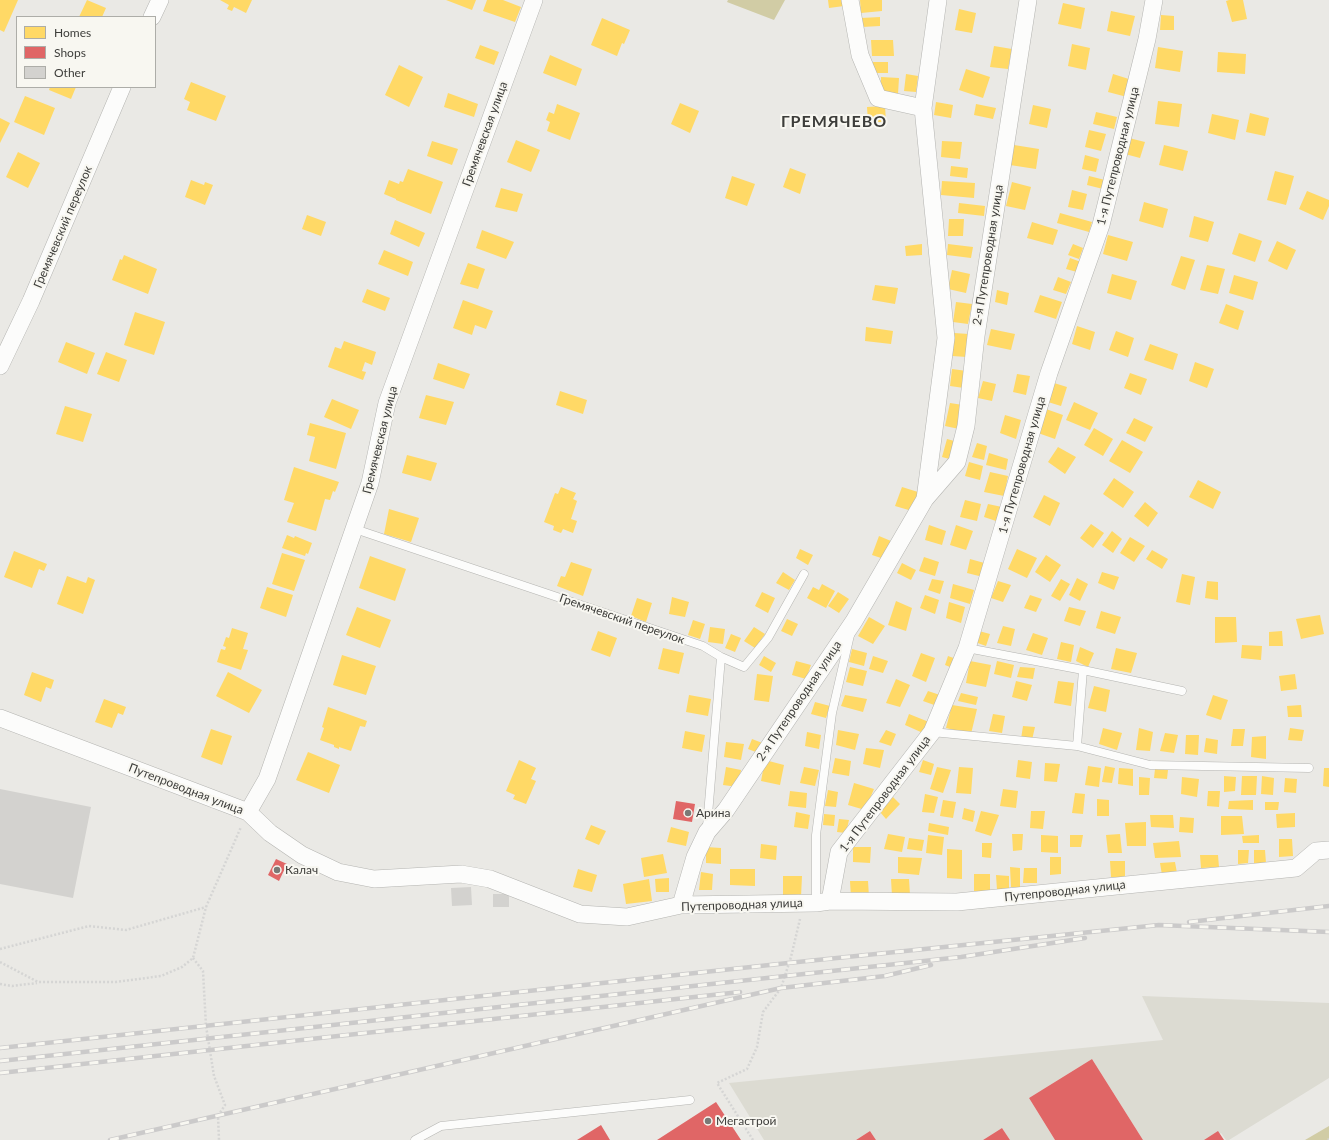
<!DOCTYPE html>
<meta charset="utf-8">
<style>
body{margin:0}
#map{position:relative;width:1329px;height:1140px;overflow:hidden;background:#eae9e5;font-family:Lato,sans-serif}
canvas{display:block}
.legend{position:absolute;left:16px;top:16px;width:140px;height:72px;box-sizing:border-box;background:#f8f7f1;border:1px solid #adada8;margin:0;padding:5px 7px;list-style:none;font-size:12px;color:#3d3d3a}
.legend li{display:flex;align-items:center;gap:8px;height:20px}
.legend b{width:20px;border:1px solid #adada8}
</style>
<div id="map">
<canvas width="1329" height="1140"></canvas>
<ul class="legend">
<li><b style="height:11px;background:#ffd966"></b>Homes</li>
<li><b style="height:11px;background:#e06666"></b>Shops</li>
<li><b style="height:11px;background:#d3d2cf"></b>Other</li>
</ul>
</div>
<script>
const c = document.querySelector('canvas').getContext('2d');
c.lineJoin = 'round';
function fill(path, color) { c.fillStyle = color; c.fill(path, 'evenodd'); }
function stroke(path, color, width, dash) { c.strokeStyle = color; c.lineWidth = width; c.lineCap = dash ? 'butt' : 'round'; c.setLineDash(dash || []); c.stroke(path); }
function label(font, color, halo, rows, align = 'center') {
  c.font = font + ' Lato,sans-serif'; c.lineWidth = 4; c.setLineDash([]); c.textBaseline = 'middle'; c.strokeStyle = halo; c.fillStyle = color; for (const [text, x, y, turn = 0] of rows) {
    c.save(); c.translate(x, y); c.rotate((+turn || 0) * Math.PI / 180); c.textAlign = isNaN(turn) ? turn : align; if (halo) c.strokeText(text, 0, 0); c.fillText(text, 0, 0); c.restore();
  }
}
fill(new Path2D(`
 M1142,996L1329,1003V1078L1229,1140H1226L1221,1133L1209,1140H1143L1092,1059L1029,1098L1055,1140H1010L1002,1128L983,1140H876L870,1131L856,1140H764L729,1083L1163,1040Z`), '#dcdbd2');
fill(new Path2D(`
 M728,0H785L774,20L727,2Z
 M1329,1126V1140H1305Z`), '#d1cca5');
fill(new Path2D(`
 M0,0H18L4,32L0,30Z
 M87,0L106,8L102,17H79Z
 M220,0H252L246,13L234,7L232,11L227,9L229,5Z
 M446,0H476L472,10Z
 M487,0H503L521,7L515,22L483,11Z
 M828,0H843L844,6L829,8Z
 M860,0H882V11L861,13Z
 M1229,0H1243L1247,19L1232,22L1226,1Z
 M1063,3L1085,8L1081,29L1058,24Z
 M959,9L976,13L972,33L955,30Z
 M1111,11L1135,16L1130,36L1107,31Z
 M1161,15L1174,16V30H1160Z
 M880,17V26L862,27L861,18Z
 M602,18L630,30L624,44L622,43L617,56L591,45Z
 M871,40H893L894,56H872Z
 M1072,44L1090,48L1086,70L1068,66Z
 M480,45L499,52L494,65L475,58Z
 M994,46L1012,49L1008,69L990,67Z
 M1158,47L1183,51L1180,72L1155,68Z
 M1218,52L1246,54L1245,74L1217,72Z
 M550,55L582,69L576,86L543,73Z
 M873,62H888V73H873Z
 M399,65L423,77L409,107L385,95Z
 M966,69L990,77L983,98L959,90Z
 M906,74L918,76L916,92L904,91Z
 M1113,74L1132,80L1127,97L1108,92Z
 M881,77L899,78L898,94L881,93Z
 M191,82L226,96L216,121L187,110L190,102L184,99Z
 M50,87H76L71,99L49,90Z
 M448,93L478,104L474,117L444,107Z
 M25,96L55,108L44,135L14,122Z
 M1158,101L1182,104L1179,127L1155,124Z
 M936,102L953,105L951,118L934,115Z
 M680,103L699,111L690,133L671,124Z
 M557,104L580,113L570,140L547,131L550,122L546,120L549,112L554,114Z
 M976,104L996,108L993,119L974,115Z
 M1033,105L1051,109L1047,128L1029,124Z
 M885,106L886,122H868L867,107Z
 M1096,112L1117,117L1114,129L1093,124Z
 M1250,113L1269,118L1265,136L1246,132Z
 M1212,114L1239,120L1235,140L1208,133Z
 M0,118L10,123L0,143Z
 M1089,130L1106,134L1101,151L1085,147Z
 M1129,138L1145,142L1140,158L1125,154Z
 M516,140L540,150L531,172L507,162Z
 M432,141L458,149L452,165L427,156Z
 M942,141L962,142L960,159L941,157Z
 M1014,145L1039,149L1036,169L1010,165Z
 M1164,145L1188,151L1183,171L1159,165Z
 M18,152L40,163L28,188L6,177Z
 M1085,155L1099,159L1096,172L1082,169Z
 M951,166L968,168L967,178L950,176Z
 M790,168L806,174L800,194L783,187Z
 M408,169L443,182L431,214L396,200V199L384,194L389,180L399,184L400,181L403,182Z
 M1275,171L1294,176L1286,205L1267,200Z
 M732,176L755,184L747,206L725,198Z
 M1089,176L1105,180L1103,189L1087,185Z
 M191,180L204,185L205,182L213,185L205,205L185,197Z
 M942,181L975,183L974,198L941,195Z
 M1012,182L1031,187L1025,210L1006,206Z
 M501,188L523,194L517,212L495,207Z
 M1072,190L1087,194L1083,210L1068,207Z
 M1307,191L1329,200V206L1323,220L1299,209Z
 M1144,202L1168,209L1163,228L1139,221Z
 M959,203L985,206L984,216L958,213Z
 M1060,213L1092,222L1089,232L1057,223Z
 M307,215L326,222L321,236L302,229Z
 M1194,216L1214,222L1208,242L1189,237Z
 M949,219H964L963,236H948Z
 M395,220L425,233L419,247L390,234Z
 M1032,222L1058,230L1053,245L1027,238Z
 M482,230L514,242L506,259L476,248Z
 M1239,233L1262,241L1255,262L1232,254Z
 M1108,235L1133,242L1127,261L1103,254Z
 M1277,241L1296,250L1287,270L1268,261Z
 M922,244V255L906,256L905,246Z
 M948,244L973,247L971,258L947,255Z
 M1073,244L1083,248L1079,259L1068,255Z
 M384,250L413,262L408,276L378,264Z
 M124,255L157,269L148,294L112,280L120,259L122,260Z
 M1181,256L1195,260L1185,290L1171,285Z
 M1070,258L1081,262L1077,272L1066,269Z
 M468,263L485,269L478,289L460,284Z
 M1207,265L1225,269L1218,294L1200,290Z
 M952,270L970,274L966,293L948,289Z
 M1112,274L1137,281L1131,300L1107,293Z
 M1234,275L1258,282L1253,300L1229,293Z
 M1058,277L1071,282L1066,294L1053,290Z
 M875,285L898,288L895,304L872,300Z
 M367,289L390,298L385,311L362,302Z
 M997,290L1009,293L1007,305L995,302Z
 M1040,295L1062,302L1056,319L1034,312Z
 M463,300L493,311L486,329L475,325L472,335L453,328Z
 M956,302L972,304L968,324L953,322Z
 M1226,304L1244,311L1238,330L1219,323Z
 M135,312L165,322L154,355L124,345Z
 M1077,326L1095,332L1090,350L1072,344Z
 M866,327L893,331L891,344L865,341Z
 M991,329L1015,334L1011,350L987,345Z
 M1116,331L1134,338L1128,357L1109,350Z
 M954,333L969,334L967,357L952,356Z
 M344,341L376,352L372,365L365,362L362,371L366,372L363,380L328,367L335,347L341,349Z
 M66,342L95,353L87,374L58,362Z
 M1150,344L1178,354L1173,370L1144,360Z
 M106,352L127,360L119,382L97,374Z
 M1195,362L1214,369L1207,388L1189,381Z
 M438,363L470,374L464,389L433,379Z
 M952,369L967,371L964,388L950,386Z
 M1130,373L1147,379L1141,395L1124,388Z
 M1017,374L1030,376L1026,395L1013,392Z
 M983,381L996,384L992,401L978,398Z
 M1054,383L1067,387L1061,406L1048,402Z
 M560,391L587,400L583,414L556,405Z
 M426,395L454,402L446,425L419,418Z
 M332,399L359,410L351,429L324,417Z
 M1074,402L1098,413L1090,430L1066,420Z
 M950,403L963,405L959,429L945,426Z
 M65,406L92,414L83,442L56,434Z
 M1046,409L1063,415L1055,439L1038,433Z
 M1005,415L1021,420L1016,439L1000,433Z
 M1134,418L1153,427L1145,442L1126,433Z
 M310,423L346,433L336,469L309,461L315,437L307,435Z
 M1094,428L1113,439L1103,456L1084,445Z
 M947,439L958,442L953,460L942,457Z
 M1122,440L1143,452L1130,473L1109,461Z
 M977,443L987,446L984,460L972,457Z
 M1058,447L1076,457L1065,474L1048,462Z
 M989,453L1008,459L1006,470L986,465Z
 M407,455L437,463L431,481L402,473Z
 M969,462L983,466L980,480L965,476Z
 M294,467L339,482L335,492L333,491L330,500L325,499L316,531L287,522L294,503L284,500Z
 M990,472L1008,476L1004,496L984,492Z
 M1114,478L1134,492L1123,508L1103,494Z
 M1198,480L1221,492L1213,509L1189,497Z
 M561,487L576,493L573,499L577,501L571,519L577,521L573,533L563,529L561,533L553,530L554,526L544,522L555,493L558,494Z
 M902,487L918,492L912,511L895,506Z
 M1044,495L1060,503L1050,526L1033,517Z
 M965,500L981,504L977,521L960,517Z
 M1145,502L1158,513L1148,527L1134,516Z
 M988,504L1002,507L999,522L984,517Z
 M389,509L419,518L411,542L384,534Z
 M1091,524L1104,533L1093,548L1080,538Z
 M929,525L946,531L942,545L925,540Z
 M956,525L973,531L966,550L950,545Z
 M1112,531L1122,539L1113,553L1102,545Z
 M287,535L294,538L295,536L312,543L308,554L306,553L305,556L282,548Z
 M879,536L891,541L884,559L872,555Z
 M1130,537L1145,546L1134,562L1120,553Z
 M800,549L813,555L808,565L796,558Z
 M1017,549L1037,558L1027,578L1008,569Z
 M1152,550L1168,559L1162,569L1146,559Z
 M14,551L47,564L44,571L39,569L32,588L4,577Z
 M282,553L305,560L294,591L272,584Z
 M1046,555L1061,565L1050,582L1035,572Z
 M370,556L406,569L395,601L359,588Z
 M924,557L939,562L935,576L919,571Z
 M970,559L988,564L983,577L967,573Z
 M571,562L592,569L583,596L557,586L561,576L565,577Z
 M902,563L916,570L911,580L897,573Z
 M783,572L795,580L789,590L776,583Z
 M1102,572L1119,577L1114,590L1098,583Z
 M1182,574L1195,577L1190,605L1176,602Z
 M67,576L86,583L88,577L95,580L83,614L57,604Z
 M1077,578L1088,584L1080,601L1069,595Z
 M932,579L944,581L940,594L928,590Z
 M1061,579L1070,584L1060,601L1051,596Z
 M998,581L1011,585L1003,602L991,598Z
 M1207,581L1218,582V600L1205,598Z
 M822,584L835,591L826,608L807,598L813,587L819,590Z
 M953,584L974,590L970,604L950,598Z
 M267,587L293,595L286,617L260,608Z
 M762,592L775,598L768,613L755,606Z
 M838,592L849,599L839,613L828,606Z
 M925,595L939,600L935,614L920,608Z
 M1030,595L1042,599L1036,612L1024,608Z
 M672,597L689,602L685,617L669,614Z
 M637,598L652,603L646,622L631,616Z
 M896,601L912,608L906,631L888,625Z
 M949,602L965,607L961,623L946,618Z
 M357,607L391,620L380,648L346,635Z
 M1069,607L1086,611L1080,626L1064,621Z
 M1101,611L1121,617L1115,634L1096,628Z
 M1320,615L1324,634L1301,639L1296,619Z
 M869,617L885,626L873,644L858,636Z
 M1215,617H1236L1237,642L1215,643Z
 M787,619L798,624L792,636L781,631Z
 M693,620L705,624L700,639L688,635Z
 M1003,626L1015,629L1011,646L997,643Z
 M710,627L725,629L723,644L708,642Z
 M754,627L765,634L755,648L744,641Z
 M232,628L248,633L243,649L248,650L241,670L217,662L221,649L225,650L226,647L223,646L226,637L229,638Z
 M598,631L617,638L610,657L591,650Z
 M979,631L990,634L986,646L975,642Z
 M1282,631L1283,646H1269V632Z
 M1033,633L1048,638L1042,655L1026,650Z
 M731,634L741,638L735,652L725,648Z
 M1061,642L1074,645L1071,662L1057,659Z
 M1242,645L1262,646L1261,660L1241,658Z
 M1080,647L1094,653L1088,667L1076,661Z
 M663,648L684,653L679,674L658,669Z
 M1116,648L1137,653L1131,673L1111,669Z
 M852,649L867,653L864,666L849,662Z
 M921,653L935,658L926,682L912,676Z
 M342,655L376,666L366,695L333,685Z
 M764,656L776,663L771,672L759,665Z
 M873,656L888,661L883,673L869,669Z
 M948,656L959,660L955,669L945,665Z
 M796,661L811,665L806,679L792,675Z
 M970,661L991,665L986,687L966,683Z
 M997,661L1014,665L1011,678L994,674Z
 M850,667L867,671L863,686L846,682Z
 M1020,667L1035,668L1033,679L1017,677Z
 M32,672L54,680L51,689L46,687L41,702L24,695Z
 M228,672L262,690L249,713L216,696Z
 M757,674L773,676L769,702L754,700Z
 M1295,674L1297,689L1281,691L1279,676Z
 M896,679L910,685L900,707L886,703Z
 M1016,681L1032,685L1027,701L1012,697Z
 M1058,681L1074,683L1071,706L1054,703Z
 M1094,686L1110,690L1106,712L1088,708Z
 M928,691L943,696L937,706L923,701Z
 M961,693L978,697L976,705L958,701Z
 M689,695L711,699L708,716L686,712Z
 M845,695L867,699L863,712L841,706Z
 M1213,695L1228,700L1221,720L1206,715Z
 M104,699L126,707L123,715L118,713L112,728L95,722Z
 M815,702L830,706L826,718L811,714Z
 M952,705L977,709L971,734L946,728Z
 M1301,705L1302,717H1288L1287,706Z
 M328,707L367,721L365,727L360,726L351,751L339,747V749L334,747V745L320,740L324,728L322,727Z
 M909,714L929,722L923,733L905,725Z
 M993,714L1005,716L1002,733L989,731Z
 M1023,726L1035,727L1032,740L1021,739Z
 M1103,728L1122,733L1117,750L1099,744Z
 M1139,728L1153,732L1150,751L1136,750Z
 M1290,728L1304,730L1302,741L1288,740Z
 M211,729L232,736L222,765L201,757Z
 M1233,729H1245L1243,746H1231Z
 M838,730L859,734L855,750L836,745Z
 M886,730L896,734L891,746L879,742Z
 M685,731L705,735L702,752L682,748Z
 M807,732L821,735L819,749L805,746Z
 M1165,733L1178,735L1174,753L1160,751Z
 M1186,735H1199L1198,755L1185,754Z
 M1266,736V759L1251,757L1252,737Z
 M1206,738L1218,740L1217,754L1204,752Z
 M752,739L765,744L761,754L748,749Z
 M726,742L744,744L741,760L724,757Z
 M866,748L884,750L880,768L863,764Z
 M308,752L340,765L329,793L296,780Z
 M835,758L851,761L849,776L832,773Z
 M519,760L536,768L531,779L536,781L526,804L513,799L515,795L506,791Z
 M765,760L784,765L780,785L761,781Z
 M923,760L934,764L931,775L919,772Z
 M1018,760L1032,762L1030,779L1016,777Z
 M1045,763L1060,764L1057,782L1044,781Z
 M1088,766L1101,768L1099,787L1085,785Z
 M1105,766L1115,768L1112,783L1102,782Z
 M726,767L741,770L738,787L723,785Z
 M804,767L819,770L815,786L800,783Z
 M937,767L951,770L943,793L930,789Z
 M959,767L973,768L971,794L956,793Z
 M1119,768L1133,769V786L1118,784Z
 M1324,768H1329V787L1323,786Z
 M1155,769L1168,770L1167,779L1154,778Z
 M1224,776L1236,777L1235,791L1224,792Z
 M1242,776H1257L1256,795H1241Z
 M1262,776L1274,778L1273,795L1261,794Z
 M1139,777L1150,778L1149,795H1139Z
 M1182,777L1199,779L1197,797L1181,794Z
 M1285,778L1297,779L1296,793L1284,792Z
 M854,783L874,789L865,810L848,805Z
 M1003,789L1018,791L1016,808L1000,806Z
 M828,790L838,792L836,807L825,806Z
 M790,791L807,793L806,808L788,806Z
 M1208,791H1220L1219,807L1207,806Z
 M1075,793L1085,794L1083,814L1072,813Z
 M925,794L938,797L934,813L922,812Z
 M893,797L900,804L886,819L880,812Z
 M1097,799L1109,800V816H1097Z
 M943,800L956,802L953,818L940,816Z
 M1253,800V810L1228,809L1229,801Z
 M1265,802H1279L1278,810H1265Z
 M964,808L975,811L973,822L962,819Z
 M981,811L999,815L991,836L975,831Z
 M1031,811H1045L1043,829L1030,828Z
 M796,812L810,815L808,829L794,827Z
 M1295,813V827L1277,828L1276,814Z
 M824,814L835,815L834,826L823,825Z
 M1150,815H1173L1174,828L1151,827Z
 M1221,816H1242L1244,834L1221,835Z
 M1180,817L1194,818L1193,833L1179,832Z
 M839,819L849,820L846,833L837,832Z
 M1146,822V846H1127L1125,823Z
 M929,823L949,827L948,835L928,831Z
 M591,825L606,831L599,845L585,839Z
 M671,827L689,832L686,846L667,842Z
 M888,834L905,837L902,852L884,849Z
 M1012,834H1023L1022,850L1013,851Z
 M1120,834L1122,853H1108L1106,835Z
 M928,835L944,837L942,855L926,853Z
 M1041,835L1058,836V853L1041,852Z
 M1070,835H1083L1081,847H1070Z
 M1259,835V843H1243L1242,836Z
 M909,838L924,840L922,851L907,849Z
 M1279,839H1292L1293,856L1279,857Z
 M1179,841L1181,857L1155,858L1153,843Z
 M982,843H992L991,858L982,857Z
 M761,844L777,846L776,860L760,858Z
 M706,847L721,848V864L706,863Z
 M853,847H871L870,863L853,862Z
 M947,849L962,850V879L947,878Z
 M1238,850H1249L1248,863L1238,864Z
 M1254,850H1265L1266,863L1254,864Z
 M663,854L667,873L644,877L641,858Z
 M1200,855H1218L1219,867L1201,868Z
 M898,857L922,858L919,875L898,873Z
 M1050,857H1061V874L1050,875Z
 M1110,861H1125V878L1111,877Z
 M1175,862L1177,873L1162,875L1160,863Z
 M1010,867L1020,868V888L1011,887Z
 M1024,868H1037V883H1023Z
 M578,869L597,875L592,892L573,887Z
 M730,869H755V886L730,885Z
 M701,872L713,874L712,890H699Z
 M974,874H990V891H974Z
 M996,875L1009,876V890H997Z
 M783,876H802L801,897H783Z
 M669,878V892H656L655,879Z
 M649,879L652,901L626,904L623,884Z
 M891,879H909L910,895L892,896Z
 M850,881H868L869,897L851,898Z`), '#ffd966');
fill(new Path2D(`
 M676,801L695,804L692,822L673,819Z
 M276,859L287,864L279,881L268,875Z
 M1092,1059L1143,1140H1055L1029,1098Z
 M716,1102L741,1140H657Z
 M601,1125L610,1140H577Z
 M1002,1128L1010,1140H983Z
 M870,1131L876,1140H856Z
 M1218,1131L1224,1140H1204Z`), '#e06666');
fill(new Path2D(`
 M0,789L91,807L73,898L0,884Z
 M471,887L472,905L452,906L451,888Z
 M493,894H509V907H493Z`), '#d3d2cf');
const service = new Path2D(`
 M355,529L703,646L721,657L707,827
 M967,648L1083,670L1077,746
 M721,657L744,667L768,638L804,574
 M1083,670L1182,691
 M932,732L1077,746L1150,765L1309,768
 M816,903V835L832,713L850,635
 M415,1140L441,1126L690,1100`);
const minor = new Path2D(`
 M850,0L860,55L878,98L923,108
 M152,17L160,0
 M0,366L31,301L122,87
 M925,499L957,462L966,426L976,336L1028,0
 M0,718L248,812L270,833L302,855L338,872L374,879L461,874L490,879L580,914L627,917L681,905L816,903L830,901L957,902L1296,868L1316,851L1329,850
 M248,812L267,779L370,483L387,403L534,0
 M830,901L839,852L932,732L967,648L1049,373L1101,225L1147,39L1154,0
 M681,905L695,857L707,832L726,810L854,621L925,499L946,338L923,108L938,0`);
stroke(service, '#b4b4b1', 9);
stroke(minor, '#b4b4b1', 18);
stroke(new Path2D(`
 M0,949L89,926L126,930L206,907
 M193,958L203,971L206,1026L214,1076L225,1105L218,1116L219,1140
 M0,962L38,982H116L161,976L182,967L193,958L206,907L241,827
 M0,984L12,986L37,983
 M753,1140L717,1083L747,1069L757,1047L763,1012L781,988L791,957L800,919
 M1328,1140L1329,1139`), '#d5d5d4', 2.5, [2, 2]);
stroke(service, '#fcfcfb', 8);
stroke(minor, '#fcfcfb', 17);
const rail = new Path2D(`
 M1189,922L1329,906
 M0,1048L788,963L1159,925L1329,932
 M0,1061L961,957L1085,938
 M0,1073L740,992
 M110,1140L781,988L885,976L931,965`);
stroke(rail, '#cbcaca', 4.5);
stroke(rail, '#f8f7f1', 3, [9]);
for (const [x, y, r, color] of [
 [688,813,4,"#7a7976"],
 [277,870,4,"#7a7976"],
 [708,1121,4,"#7a7976"]
]) { const dot = new Path2D(); dot.arc(x, y, r, 0, 2 * Math.PI); c.fillStyle = color; c.fill(dot); stroke(dot, '#f8f7f1', 1.5); }
label('12px', '#3d3d3a', '#f8f7f1', [
 ["Гремячевская улица",485,134,-70],
 ["1-я Путепроводная улица",1118,156,-76],
 ["Гремячевский переулок",63,227,-67],
 ["2-я Путепроводная улица",988,255,-81],
 ["Гремячевская улица",380,440,-76],
 ["1-я Путепроводная улица",1022,465,-74],
 ["Гремячевский переулок",622,619,19],
 ["2-я Путепроводная улица",799,701,-56],
 ["Путепроводная улица",186,789,21],
 ["1-я Путепроводная улица",885,794,-53],
 ["Путепроводная улица",1065,891,-6],
 ["Путепроводная улица",742,905,-2]
]);
label('12px', '#3d3d3a', '#f8f7f1', [
 ["Арина",696,813],
 ["Калач",285,870],
 ["Мегастрой",716,1121]
], 'left');
c.letterSpacing = '1px';
label('bold 16px', '#3d3d3a', '#f8f7f1', [
 ["ГРЕМЯЧЕВО",834,122]
]);
c.letterSpacing = '0px';
</script>
